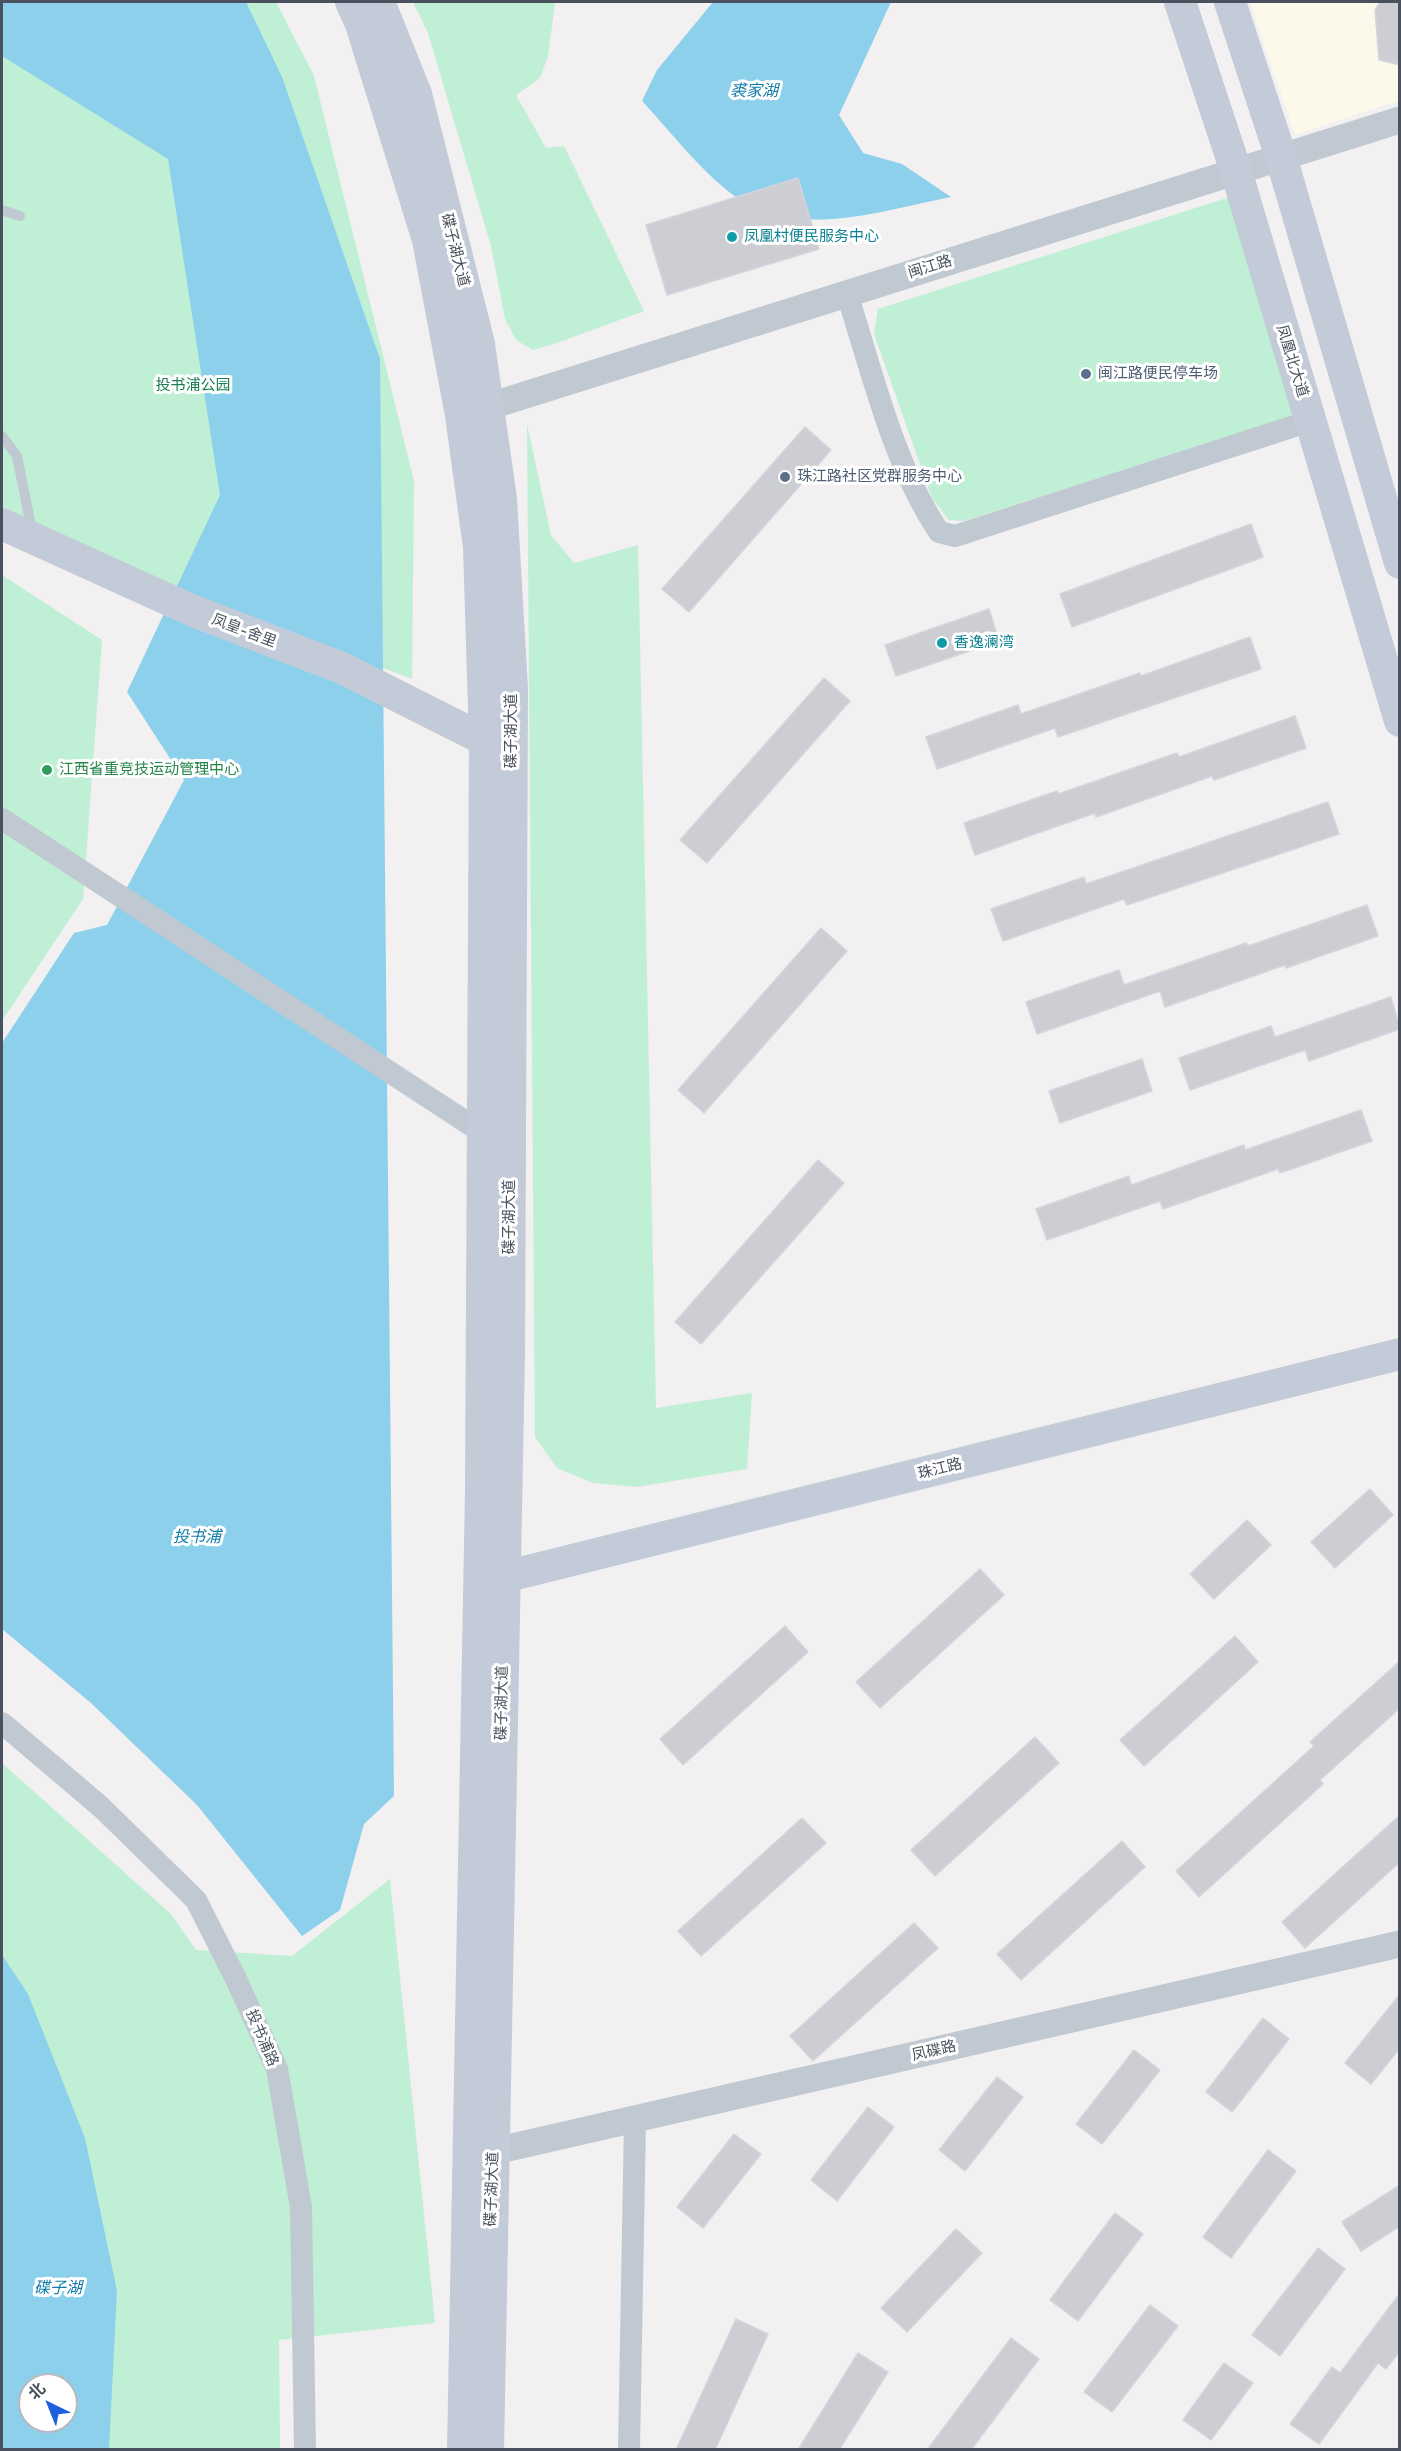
<!DOCTYPE html>
<meta charset="utf-8">
<style>
body{margin:0}
#map{position:relative;width:1401px;height:2451px;overflow:hidden;background:#f2f0f0;font-family:"Work Sans","Noto Sans SC",sans-serif}
canvas{display:block}
.frame{position:absolute;inset:0;border:3px solid #48515d;pointer-events:none}
.north{position:absolute;left:18px;top:2373px;width:60px;height:60px;box-sizing:border-box;background:#fff;border:2px solid #b6b9be;border-radius:50%;rotate:317deg;font-size:16px;font-weight:700;line-height:24px;text-align:center;color:#48515d}
.north::after{content:'';display:block;margin:auto;width:21px;height:27px;background:#1c62e0;clip-path:polygon(50% 0,100% 100%,50% 72%,0 100%)}
</style>
<div id="map">
<canvas width="1401" height="2451"></canvas>
<div class="frame"></div>
<div class="north">北</div>
</div>
<script>
const c = document.querySelector('canvas').getContext('2d');
c.lineJoin = 'round';
function fill(path, color) { c.fillStyle = color; c.fill(path, 'evenodd'); }
function stroke(path, color, width, dash) { c.strokeStyle = color; c.lineWidth = width; c.lineCap = dash ? 'butt' : 'round'; c.setLineDash(dash || []); c.stroke(path); }
function label(font, color, halo, rows, align = 'center') {
  c.font = font + ' "Work Sans","Noto Sans SC",sans-serif'; c.lineWidth = 6; c.setLineDash([]); c.textBaseline = 'middle'; c.strokeStyle = halo; c.fillStyle = color; for (const [text, x, y, turn = 0] of rows) {
    c.save(); c.translate(x, y); c.rotate((+turn || 0) * Math.PI / 180); c.textAlign = isNaN(turn) ? turn : align; if (halo) c.strokeText(text, 0, 0); c.fillText(text, 0, 0); c.restore();
  }
}
fill(new Path2D(`
 M1250,2H1399V100L1295,135Z`), '#fcf8ea');
fill(new Path2D(`
 M2,2H276L314,76L414,481L412,679L150,578L2,507Z
 M413,2H555L548,56L540,78L516,95L546,148L564,146L644,311L554,344L533,350L516,340L505,319L491,246L428,33Z
 M1230,197L1295,415L964,521L949,520L932,498L874,334L878,309Z
 M527,424L551,535L574,563L638,545L656,1408L752,1393L747,1469L636,1487L593,1483L557,1468L535,1437Z
 M2,575L102,640L83,899L2,1021Z
 M2,1763L171,1914L196,1950L292,1956L390,1879L435,2323L279,2340L280,2449H73L81,2316L2,2033Z`), '#bfefd5');
fill(new Path2D(`
 M2,2H246L282,77L380,359L394,1796L364,1824L340,1910L302,1936L197,1805L91,1703L2,1629V1043L74,933L107,925L184,780L127,692L220,495L168,159L2,56Z
 M713,2H891L839,115L863,153L902,164L951,197C888,209 801,239 742,201C705,177 673,134 642,101L657,70Z
 M2,1955L28,1994L85,2138L117,2291L109,2449H2ZM30,2385H66V2421H30Z`), '#8dd0eb');
const building = new Path2D(`
 M1380,2H1400V65L1379,60L1375,10Z
 M798,178L819,249L667,295L646,225Z
 M805,427L831,450L689,612L662,589Z
 M1251,524L1263,557L1072,627L1060,594Z
 M989,609L999,641L896,676L885,645Z
 M1250,637L1261,669L1058,737L1055,728L937,769L926,737L1018,705L1021,714L1140,673L1141,676Z
 M824,678L850,701L707,863L680,840Z
 M1295,716L1306,748L1214,780L1212,776L1096,817L1095,813L975,855L964,823L1057,791L1058,794L1177,753L1179,757Z
 M1328,802L1339,834L1127,905L1124,899L1003,941L991,909L1084,877L1086,884Z
 M1367,905L1378,936L1286,968L1285,965L1165,1007L1160,991L1037,1034L1026,1002L1119,970L1124,985L1246,943L1248,946Z
 M821,928L847,951L704,1113L678,1090Z
 M1391,997L1400,1029L1309,1061L1305,1050L1190,1090L1179,1058L1271,1026L1275,1037Z
 M1142,1059L1152,1091L1060,1123L1049,1091Z
 M1361,1110L1372,1141L1280,1173L1278,1169L1163,1209L1160,1201L1047,1240L1036,1209L1129,1176L1131,1185L1244,1145L1245,1150Z
 M818,1160L844,1183L701,1344L675,1322Z
 M1370,1489L1393,1515L1335,1568L1311,1542Z
 M1247,1520L1271,1545L1214,1599L1190,1574Z
 M980,1569L1004,1595L880,1708L856,1682Z
 M785,1626L808,1652L683,1765L660,1739Z
 M1235,1636L1258,1662L1144,1766L1120,1740Z
 M1400,1661V1708L1320,1780L1323,1784L1199,1897L1176,1871L1314,1746L1310,1742Z
 M1035,1737L1059,1763L935,1876L911,1850Z
 M1400,1815V1862L1305,1948L1282,1922Z
 M802,1818L826,1843L701,1956L678,1931Z
 M1122,1841L1145,1867L1021,1980L997,1954Z
 M914,1923L938,1948L813,2061L790,2036Z
 M1400,1994V2048L1371,2084L1345,2063Z
 M1263,2018L1289,2039L1232,2112L1206,2092Z
 M1134,2050L1160,2070L1102,2144L1076,2124Z
 M997,2077L1023,2097L965,2171L939,2150Z
 M868,2107L894,2127L837,2201L811,2180Z
 M734,2134L761,2154L703,2228L677,2207Z
 M1268,2150L1296,2171L1231,2258L1203,2237Z
 M1400,2185V2226L1361,2251L1342,2222Z
 M1115,2213L1143,2234L1078,2321L1050,2300Z
 M956,2229L982,2253L907,2332L881,2308Z
 M1318,2248L1345,2269L1280,2356L1252,2335Z
 M1400,2293V2351L1386,2369L1378,2363L1319,2444L1290,2424L1332,2367L1340,2373Z
 M1150,2305L1178,2326L1112,2412L1084,2392Z
 M736,2319L768,2334L715,2450H676Z
 M1011,2338L1039,2359L971,2450H927Z
 M858,2353L888,2372L839,2450H798Z
 M1224,2363L1253,2383L1211,2440L1183,2420Z`);
fill(building, '#cdced4');
stroke(building, '#d4d5db', 1.5);
stroke(new Path2D(`
 M2,210L20,216
 M2,436L17,456L32,531`), '#c0c9d1', 10);
stroke(new Path2D(`
 M847,294C873,374 892,461 939,532L955,536L1310,421
 M2,819L483,1133
 M2,1723L101,1807L196,1900L236,1979L277,2069L301,2207L305,2450
 M629,2450L635,2120`), '#c0c9d1', 22);
stroke(new Path2D(`
 M468,413L1400,120
 M473,2156L1400,1944`), '#c0c9d1', 27);
stroke(new Path2D(`
 M351,2L361,24L428,240L461,415L479,547L485,740L481,1491L463,2450
 M379,2L416,94L479,344L501,499L512,689L509,1354L488,2450
 M1180,2L1236,171L1400,721
 M1230,2L1281,157L1400,563
 M2,524L191,610L342,668L485,740
 M484,1582L1400,1354`), '#c3cbd8', 32);
for (const [x, y, r, color] of [
 [732,237,6,"#0f9aa8"],
 [1086,374,6,"#5c6f8a"],
 [785,477,6,"#5c6f8a"],
 [942,643,6,"#0f9aa8"],
 [47,770,6,"#2e9e5b"]
]) { const dot = new Path2D(); dot.arc(x, y, r, 0, 2 * Math.PI); c.fillStyle = color; c.fill(dot); stroke(dot, '#fff', 2); }
label('15px', '#0d838f', '#fff', [
 ["凤凰村便民服务中心",744,237],
 ["香逸澜湾",954,643]
], 'left');
label('15px', '#48515d', '#fff', [
 ["碟子湖大道",455,250,76],
 ["闽江路",930,267,-17],
 ["凤凰北大道",1292,361,73],
 ["凤皇-舍里",244,631,21],
 ["碟子湖大道",512,731,-90],
 ["碟子湖大道",510,1217,-90],
 ["珠江路",940,1469,-14],
 ["碟子湖大道",502,1703,-89],
 ["投书浦路",262,2038,67],
 ["凤碟路",934,2051,-13],
 ["碟子湖大道",492,2189,-88]
]);
label('15px', '#4e5e75', '#fff', [
 ["闽江路便民停车场",1098,374],
 ["珠江路社区党群服务中心",797,477]
], 'left');
label('15px', '#197e53', '#fff', [
 ["投书浦公园",193,386]
]);
label('15px', '#27864d', '#fff', [
 ["江西省重竞技运动管理中心",59,770]
], 'left');
label('italic 16px', '#0f7ca9', '#fff', [
 ["裘家湖",754,91],
 ["投书浦",197,1537],
 ["碟子湖",58,2288]
]);
</script>
